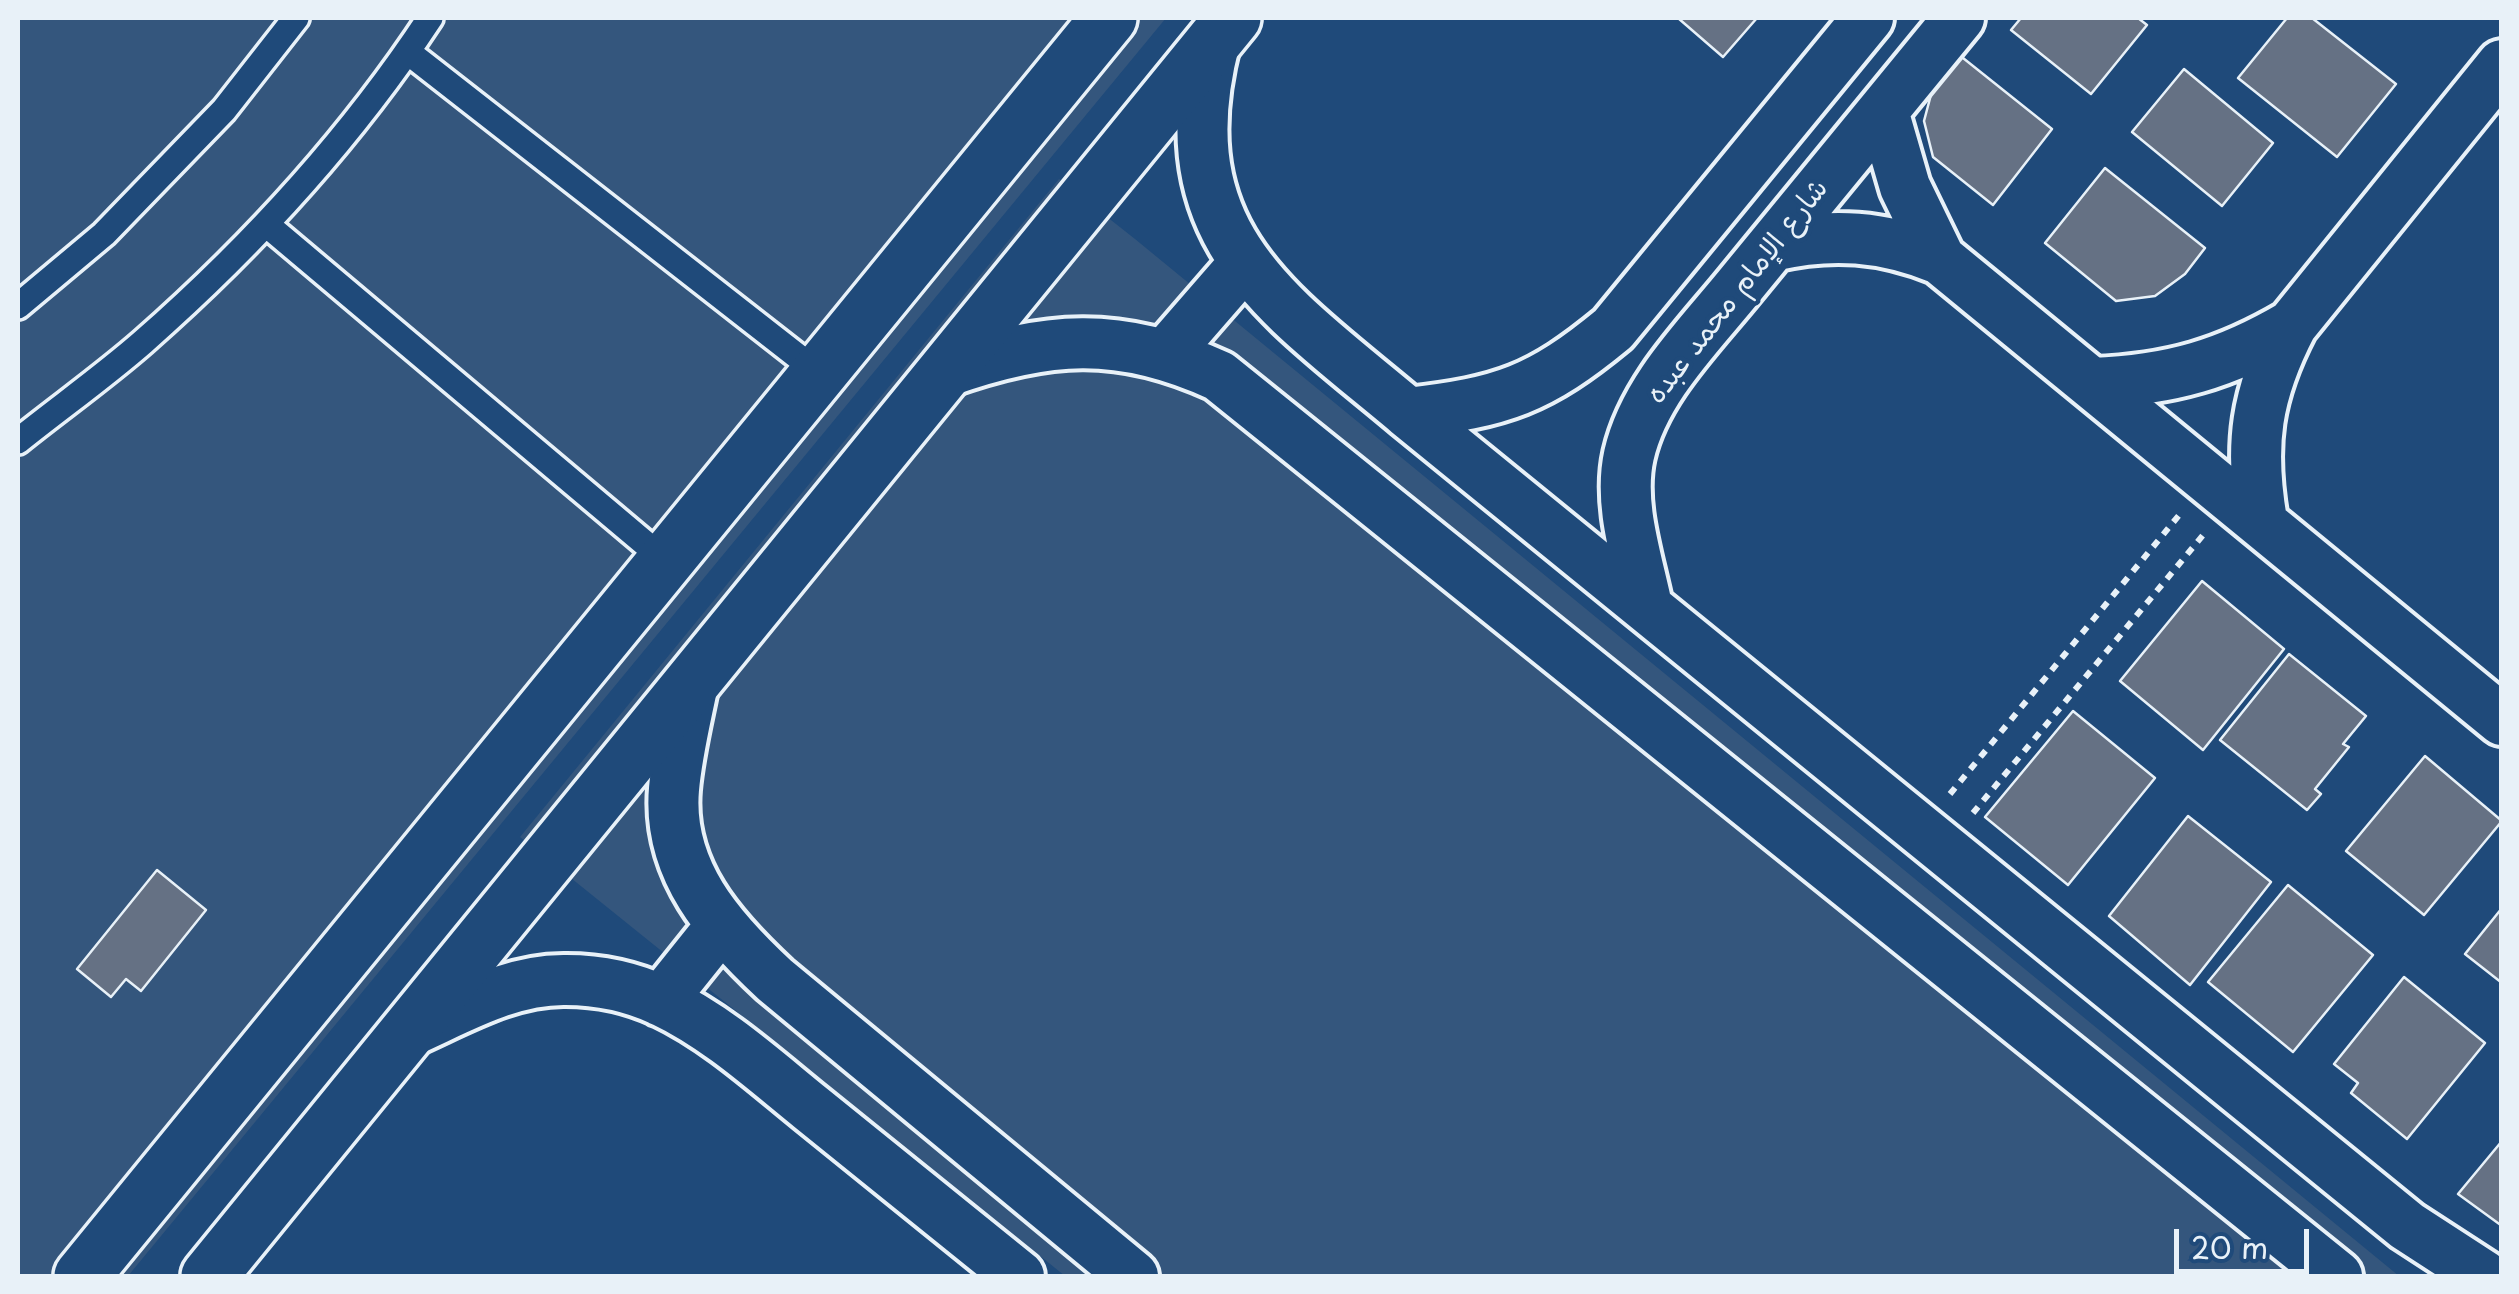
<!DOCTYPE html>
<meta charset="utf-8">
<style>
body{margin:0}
#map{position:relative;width:2519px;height:1294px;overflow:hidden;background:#1f4a7a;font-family:"Playpen Sans",sans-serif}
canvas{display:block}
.frame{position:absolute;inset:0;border:20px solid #e8f1f8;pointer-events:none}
.scale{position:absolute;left:2174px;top:1229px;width:135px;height:45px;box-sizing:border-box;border:5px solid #e8f1f8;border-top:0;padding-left:12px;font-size:30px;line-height:35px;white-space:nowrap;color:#e8f1f8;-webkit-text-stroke:8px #1f4a7a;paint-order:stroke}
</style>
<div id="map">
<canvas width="2519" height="1294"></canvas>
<div class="frame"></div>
<div class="scale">20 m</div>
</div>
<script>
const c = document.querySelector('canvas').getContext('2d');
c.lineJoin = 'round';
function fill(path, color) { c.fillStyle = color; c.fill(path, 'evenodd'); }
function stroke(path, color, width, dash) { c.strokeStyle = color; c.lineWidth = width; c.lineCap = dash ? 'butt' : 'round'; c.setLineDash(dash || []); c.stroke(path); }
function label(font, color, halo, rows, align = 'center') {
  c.font = font + ' "Playpen Sans","Playpen Sans Arabic",sans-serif'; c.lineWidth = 9; c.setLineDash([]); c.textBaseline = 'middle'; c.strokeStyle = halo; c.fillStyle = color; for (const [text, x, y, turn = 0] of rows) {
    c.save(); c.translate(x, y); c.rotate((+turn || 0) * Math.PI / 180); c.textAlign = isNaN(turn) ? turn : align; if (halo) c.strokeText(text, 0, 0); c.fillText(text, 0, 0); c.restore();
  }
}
fill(new Path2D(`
 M18,18H1166L128,1276H18Z
 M1059,179L1135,239L2399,1276H1065L520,837Z`), '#34567d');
const building = new Path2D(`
 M1678,18H1757L1723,57Z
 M2021,18H2138L2147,25L2091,94L2011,30Z
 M2287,18H2312L2396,84L2337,157L2238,78Z
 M1958,54L2052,129L1993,205L1933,157L1924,121L1933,87Z
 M2184,69L2273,143L2222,206L2132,132Z
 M2105,168L2205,248L2185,274L2155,296L2116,301L2045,243Z
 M2202,581L2284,649L2203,750L2120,681Z
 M2289,654L2366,716L2343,744L2349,747L2315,789L2321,794L2307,810L2220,740Z
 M2073,711L2155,778L2068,885L1985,817Z
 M2425,756L2502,821L2424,915L2346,851Z
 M2188,816L2271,882L2190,985L2109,916Z
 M157,870L206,910L141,991L126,979L111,997L77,969Z
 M2288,885L2373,955L2293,1052L2208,982Z
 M2502,908V983L2465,954Z
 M2404,977L2485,1043L2407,1139L2351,1093L2358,1083L2334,1064Z
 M2502,1141V1226L2458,1194Z`);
fill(building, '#657184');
stroke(building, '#e8f1f8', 2.5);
const lane = new Path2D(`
 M408,52L819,373
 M266,224L666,561
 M18,306L104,234L224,110L296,18
 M18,441C59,408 103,377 143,342C251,247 351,138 430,18`);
const street = new Path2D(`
 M1215,40C1164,236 1276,302 1408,413L2407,1226L2484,1276
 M1883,111L1905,187L1940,259
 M1772,246C1832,232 1883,236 1940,259L2502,720
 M1165,355L1244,264
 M945,372C1046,336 1119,330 1219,376L2337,1276
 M2093,383C2170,380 2226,364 2292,325
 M1408,413C1503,402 1539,390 1613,329L1868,18
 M2262,521C2249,445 2256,394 2292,325L2502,65
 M1647,606C1637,558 1618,504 1629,455C1644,389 1699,336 1741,284C1813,195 1887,107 1959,18
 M693,683C686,718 677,754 674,789C667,870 720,929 775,980L1133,1276
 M661,1001L721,926
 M408,1032C458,1010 509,979 566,980C599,980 632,987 662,1001C717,1027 764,1070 811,1108C881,1164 950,1220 1019,1276`);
const secondary = new Path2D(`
 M82,1276L1109,18
 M209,1276L1233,18`);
stroke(lane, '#e8f1f8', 32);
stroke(street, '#e8f1f8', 58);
stroke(secondary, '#e8f1f8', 62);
stroke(new Path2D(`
 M1950,794L2180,514
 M1973,813L2204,534`), '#e8f1f8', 6, [8, 8]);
stroke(lane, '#1f4a7a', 25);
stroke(street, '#1f4a7a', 50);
stroke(secondary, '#1f4a7a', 55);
label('28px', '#e8f1f8', '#1f4a7a', [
 ["شارع الإمام محمد عبده",1738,292,-52]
]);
</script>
